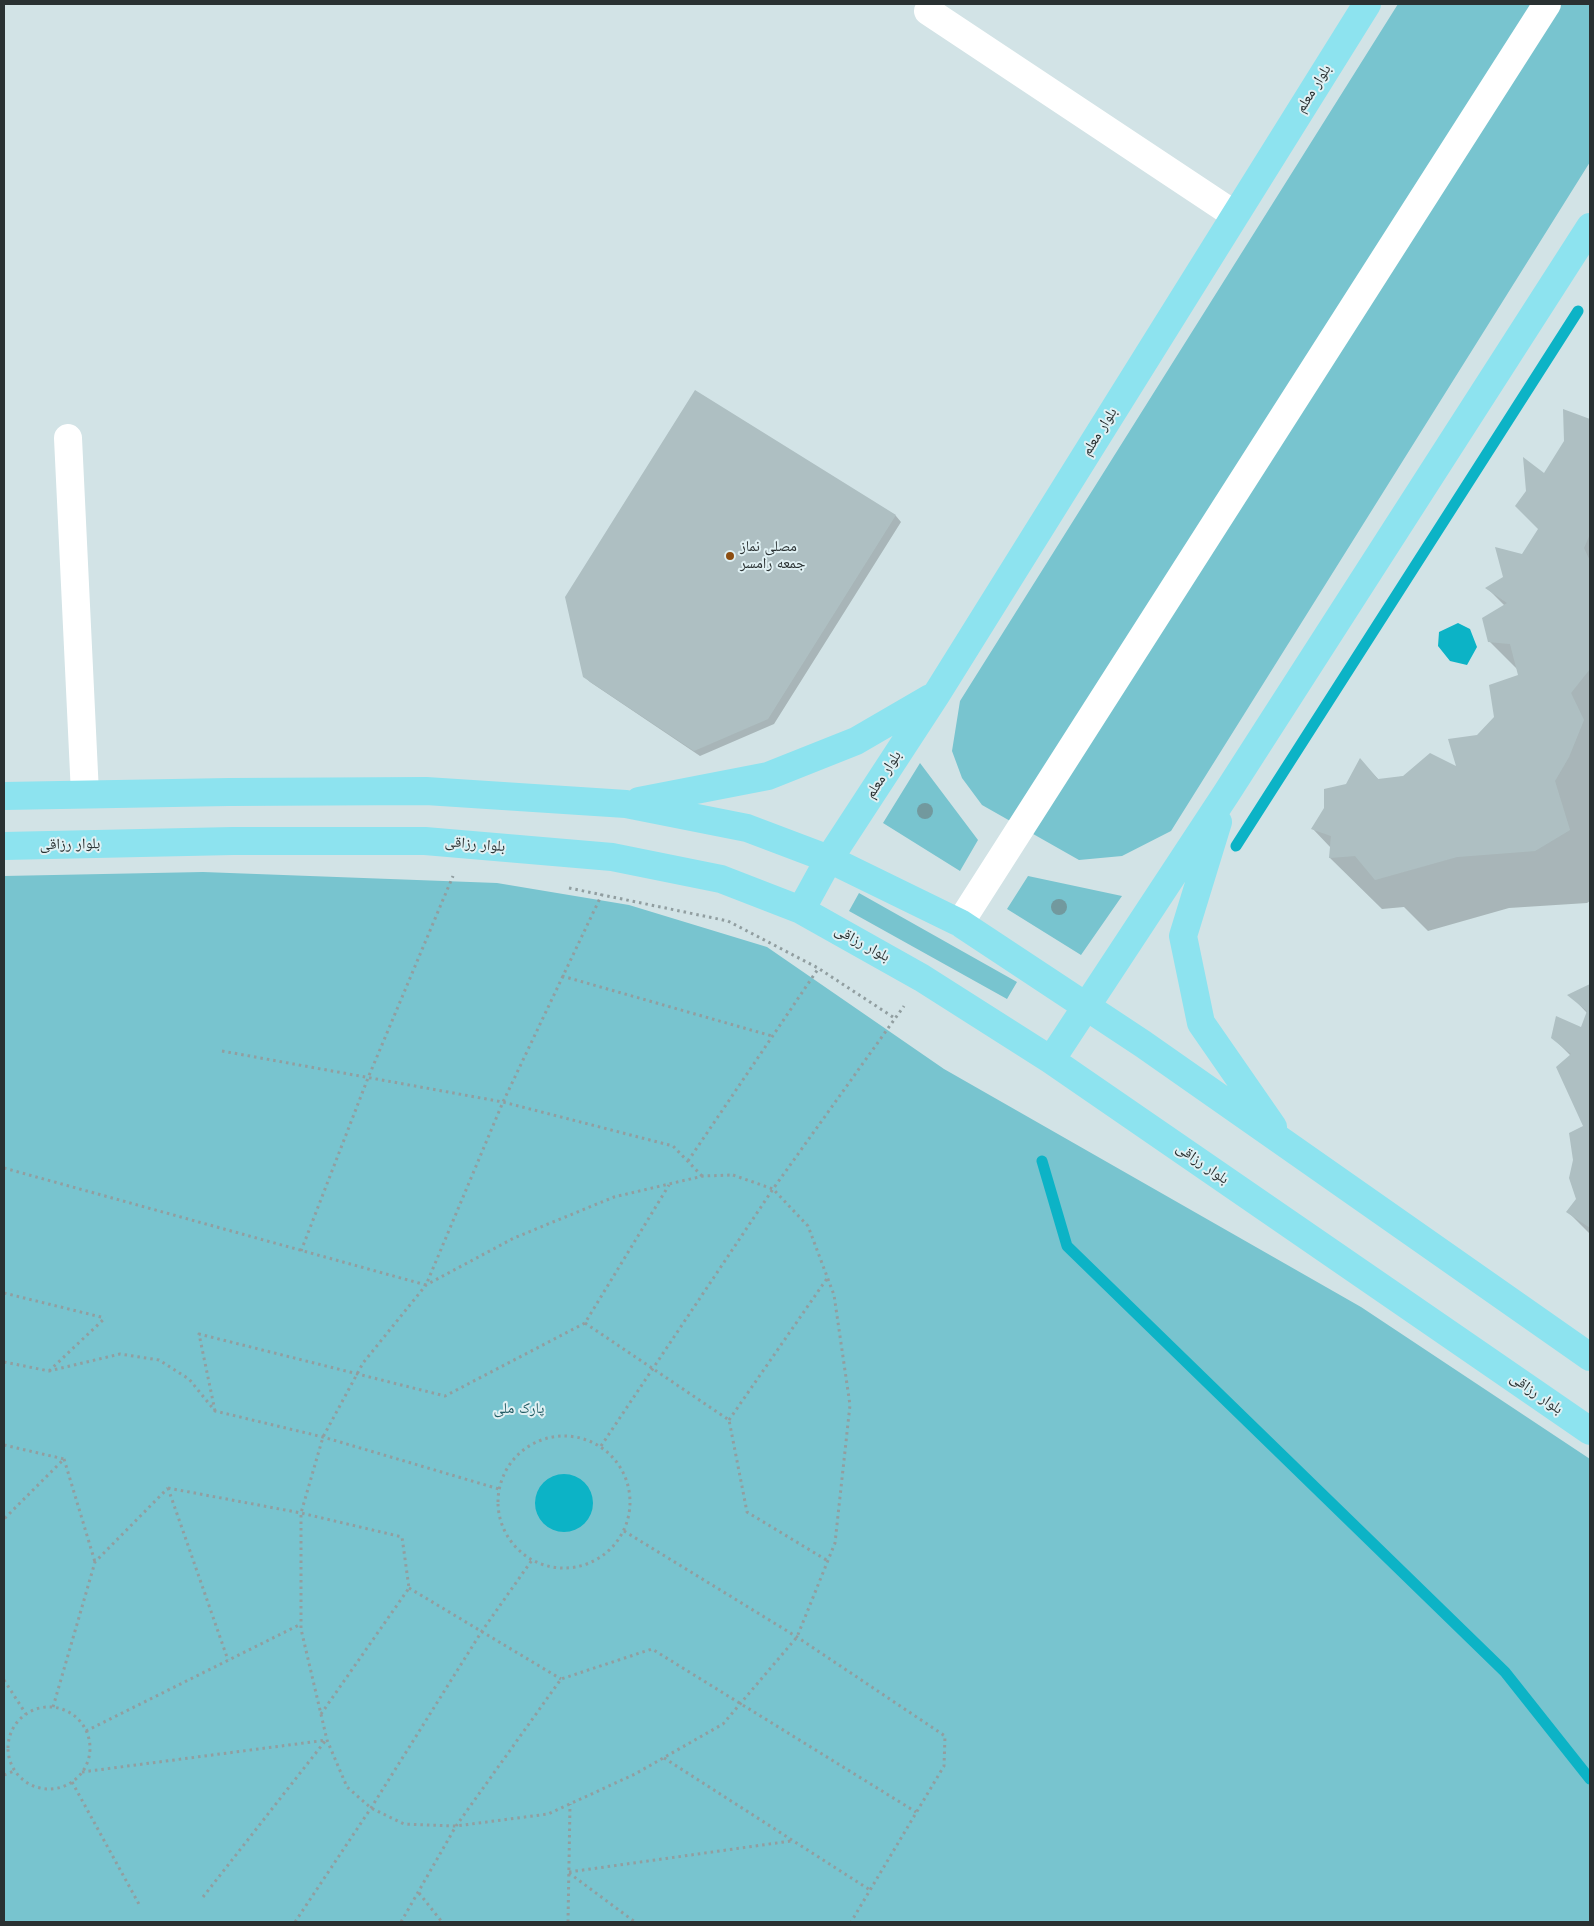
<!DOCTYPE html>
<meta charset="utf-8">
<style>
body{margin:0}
#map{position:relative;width:1594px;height:1926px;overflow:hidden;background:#d2e3e6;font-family:Jost,sans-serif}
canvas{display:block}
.frame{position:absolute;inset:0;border:5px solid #2a3132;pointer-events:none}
</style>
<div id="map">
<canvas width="1594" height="1926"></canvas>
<div class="frame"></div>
</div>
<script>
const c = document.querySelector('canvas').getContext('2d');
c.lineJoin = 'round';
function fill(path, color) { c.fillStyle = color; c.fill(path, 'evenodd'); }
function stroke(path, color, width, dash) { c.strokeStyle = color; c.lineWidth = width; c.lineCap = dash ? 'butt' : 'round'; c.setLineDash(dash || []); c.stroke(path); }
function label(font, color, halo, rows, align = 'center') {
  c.font = font + ' Jost,"Noto Naskh Arabic",sans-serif'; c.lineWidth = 4; c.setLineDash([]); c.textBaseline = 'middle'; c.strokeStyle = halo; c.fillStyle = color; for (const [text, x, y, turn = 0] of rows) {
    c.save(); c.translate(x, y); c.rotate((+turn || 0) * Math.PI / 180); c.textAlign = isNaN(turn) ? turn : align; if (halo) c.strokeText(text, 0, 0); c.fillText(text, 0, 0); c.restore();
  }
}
fill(new Path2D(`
 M1398,4H1590V162L1171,831L1122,856L1079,860L982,805L962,778L952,751L960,701Z
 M920,763L978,840L960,871L883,823Z
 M203,872L497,883L629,905L767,947L944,1069L1361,1307L1590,1459V1922H4V876Z
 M1028,876L1122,896L1081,955L1007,909Z
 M859,893L1017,982L1007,999L849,911Z`), '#78c4cf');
fill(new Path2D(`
 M1458,623L1470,629L1477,647L1467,665L1450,661L1438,646L1439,632Z
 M535 1503a29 29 0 1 1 58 0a29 29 0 1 1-58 0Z`), '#0cb3c6');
fill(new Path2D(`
 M695,391L896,516L901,522L774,724L700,756L590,682L584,676Z
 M1564,411L1590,420V901L1587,903L1509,908L1428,931L1404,907L1382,909L1330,858L1331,848L1312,828L1346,786L1360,760L1379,780L1459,768L1495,718L1519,675L1518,670L1489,641L1505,606L1487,588L1504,578L1523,556L1539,529L1544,475L1565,441Z
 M1590,985V1234L1568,1212L1577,1199L1585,1126L1571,1056L1552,1037L1582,1028L1587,1013L1570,995Z`), '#0003');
stroke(new Path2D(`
 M1236,846L1578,311
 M1042,1161L1067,1246L1505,1672L1590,1779`), '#0cb3c6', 11);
fill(new Path2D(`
 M695,390L896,515L768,719L694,751L583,677L565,597Z
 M1563,409L1590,419V534L1584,548L1590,561V669L1571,693L1584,720L1569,757L1555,781L1570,830L1535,851L1457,857L1375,880L1355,856L1329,858L1331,836L1311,829L1324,808V789L1346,784L1360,758L1378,779L1403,776L1430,753L1456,766L1448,739L1477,735L1494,717L1489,685L1518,675L1510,644L1488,642L1482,618L1507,603L1485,588L1503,577L1495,547L1522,554L1538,529L1515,506L1526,491L1523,457L1544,473L1564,441Z
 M1590,984V1228L1566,1212L1576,1199L1569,1178L1573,1160L1569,1133L1583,1126L1556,1067L1571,1054L1551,1038L1556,1016L1581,1027L1587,1011L1567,995Z`), '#aebfc2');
stroke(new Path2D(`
 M569,888L728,921L818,968L896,1019
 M562,976L772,1036
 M222,1051L503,1102L673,1146L702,1176
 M688,1161L818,969
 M4,1168L426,1285L503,1102L602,894
 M733,1175L773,1189L808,1226L834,1295L850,1405L835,1543L797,1637L723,1724L635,1774L548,1814L456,1826L404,1824L371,1808L347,1787L327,1740L301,1629V1513L323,1437L363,1363L426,1285L514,1238L614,1197L703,1176Z
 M301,1251L368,1078L453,876
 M4,1293L105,1318
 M585,1323L729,1420L747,1512L828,1561
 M4,1362L49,1371L120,1354L159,1360L189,1379L215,1411L323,1437L499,1489
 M49,1371L105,1318
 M215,1411L199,1334L445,1396L585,1323L669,1185
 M729,1420L828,1277
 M498 1502a66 66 0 1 1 132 0a66 66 0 1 1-132 0Z
 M4,1445L64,1459L4,1519
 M601,1446L773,1189L904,1006
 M64,1459L95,1562
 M168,1488L301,1513L402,1537L409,1588L321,1714
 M168,1488L228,1660
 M624,1531L797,1637L945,1736L944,1766L851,1922
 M409,1588L561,1679
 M4,1680L26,1714
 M53,1707L95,1562L168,1488
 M8 1748a41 41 0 1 1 82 0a41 41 0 1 1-82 0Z
 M86,1731L301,1624
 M664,1758L870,1890
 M82,1772L327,1740
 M4,1775L14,1771
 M72,1782L140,1906
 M569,1872L791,1841
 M569,1873L635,1922
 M419,1893L442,1922
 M203,1897L326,1740
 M295,1922L371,1808L482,1631L532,1560
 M401,1922L456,1826L561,1679L652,1649L916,1812
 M568,1922L570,1804`), '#919ea0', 3, [2.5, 4]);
stroke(new Path2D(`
 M928,11L1235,215
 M68,438L85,794
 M960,923L1547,4`), '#fff', 28);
stroke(new Path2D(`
 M4,796L229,792L426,791L626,804L747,828L829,859L960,923L1143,1044L1590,1357
 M639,801L768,776L856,741L930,698
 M1218,822L1183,936L1201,1023L1273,1127
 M4,846L233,841H425L612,857L721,879L801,910L922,978L1051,1060L1590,1431
 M801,910L829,859L936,695L1367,4
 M1051,1060L1226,794L1590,227`), '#8de3ef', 28);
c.fillStyle = '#72999e';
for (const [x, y] of [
 [925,811],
 [1059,907]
]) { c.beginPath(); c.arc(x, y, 8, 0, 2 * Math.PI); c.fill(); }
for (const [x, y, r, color] of [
 [730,556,5,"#8c4e12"]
]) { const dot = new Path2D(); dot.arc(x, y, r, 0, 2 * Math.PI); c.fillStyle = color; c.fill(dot); stroke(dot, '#dff0f3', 2); }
label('15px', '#2a3132', '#dff0f3', [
 ["بلوار معلم",1314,89,-58],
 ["بلوار معلم",1100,432,-58],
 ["بلوار معلم",884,775,-57],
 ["بلوار رزاقی",70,845,-1],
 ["بلوار رزاقی",475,845,5],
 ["بلوار رزاقی",862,944,29],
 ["بلوار رزاقی",1202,1164,35],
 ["بلوار رزاقی",1536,1394,35]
]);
label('15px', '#2a3132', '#dff0f3', [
 ["مصلی نماز",740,547],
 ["جمعه رامسر",740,564]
], 'left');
label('15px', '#235c64', '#dff0f3', [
 ["پارک ملی",519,1409]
]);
</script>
